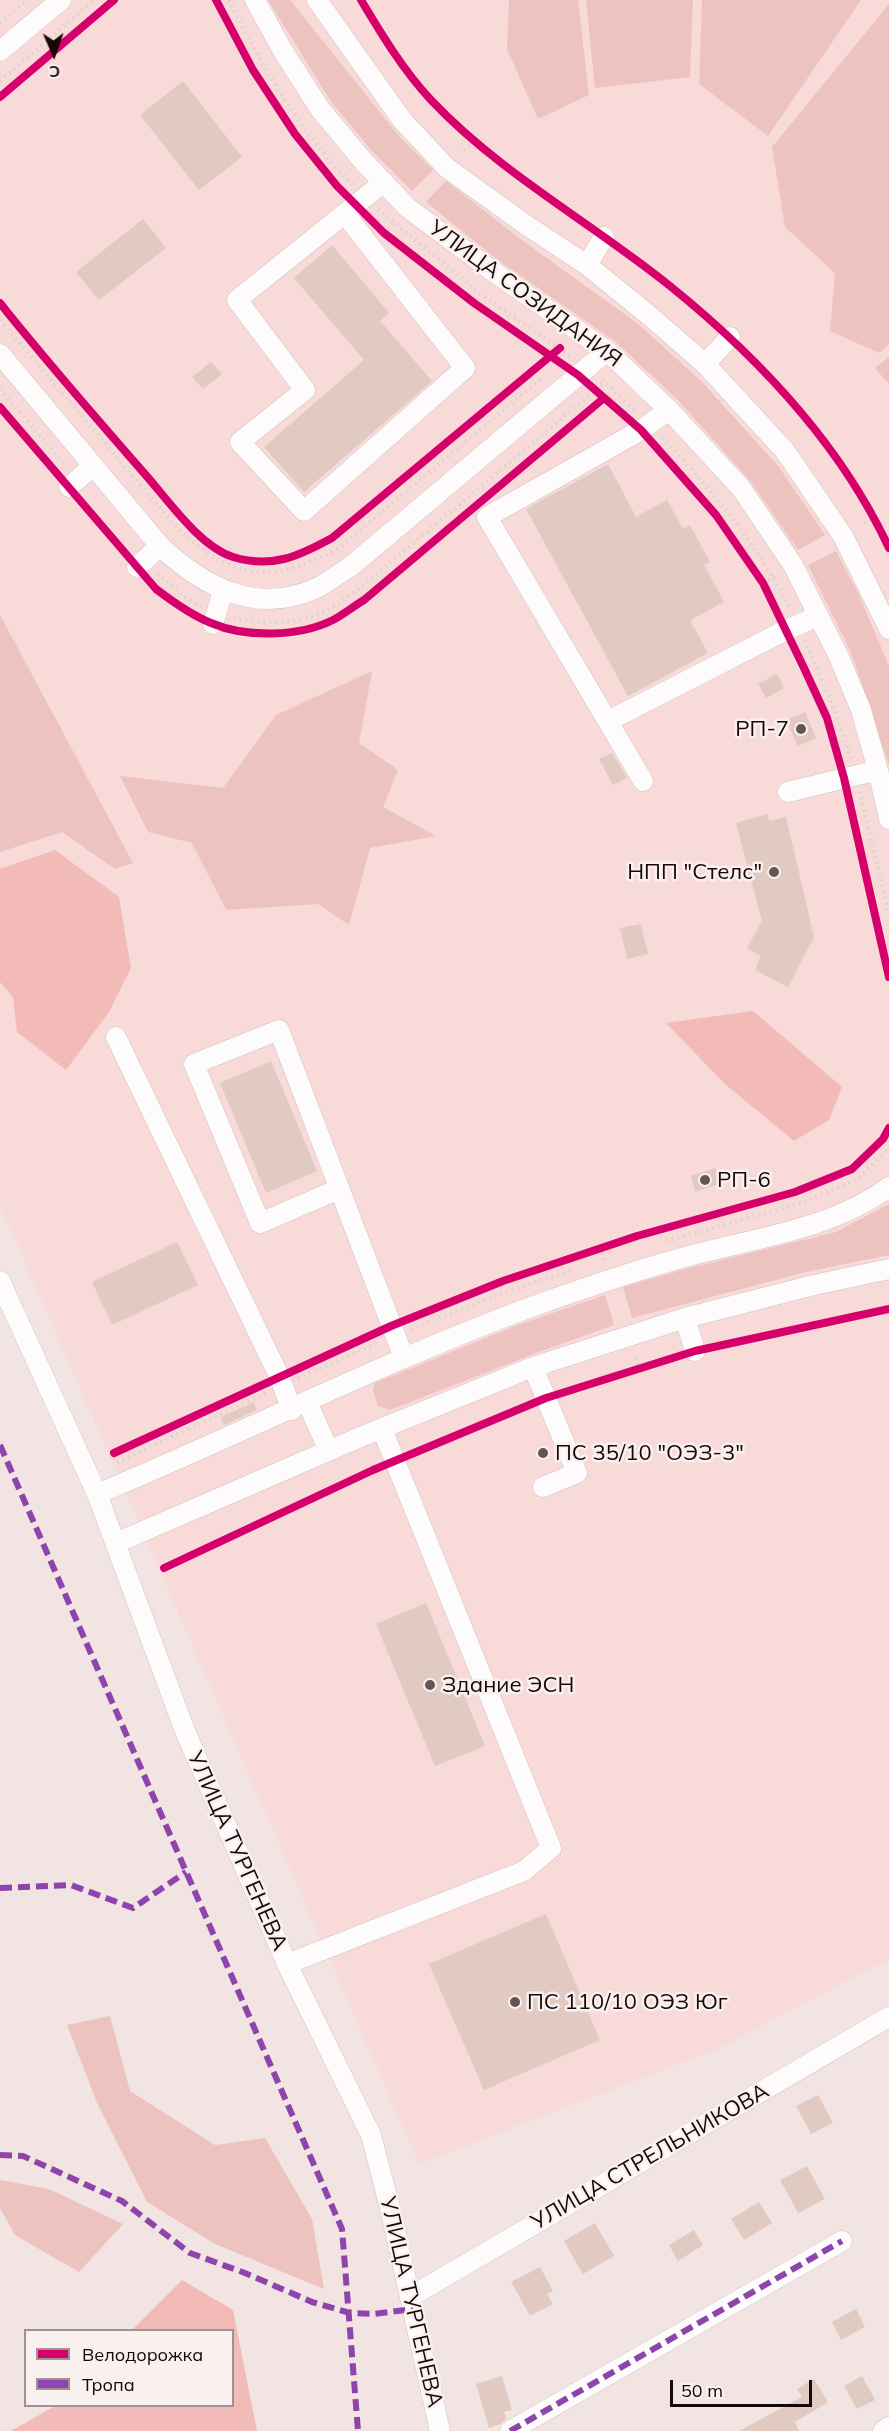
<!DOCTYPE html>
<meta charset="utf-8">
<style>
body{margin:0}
#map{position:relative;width:889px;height:2431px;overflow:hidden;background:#f2e4e2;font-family:Mulish,sans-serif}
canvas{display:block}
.legend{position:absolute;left:24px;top:2329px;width:210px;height:78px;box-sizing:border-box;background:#f9f0ef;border:2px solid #9e9392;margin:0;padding:8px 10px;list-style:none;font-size:18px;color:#160807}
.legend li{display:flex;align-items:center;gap:12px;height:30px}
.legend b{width:30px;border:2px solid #9e9392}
.north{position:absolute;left:24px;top:24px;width:60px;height:60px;-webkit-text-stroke:4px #f9f0ef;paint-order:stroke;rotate:178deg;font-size:16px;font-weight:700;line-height:24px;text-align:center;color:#160807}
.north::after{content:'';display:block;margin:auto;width:21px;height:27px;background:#160807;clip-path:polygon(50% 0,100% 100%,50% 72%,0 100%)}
.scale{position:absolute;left:670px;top:2380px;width:142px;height:27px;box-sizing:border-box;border:3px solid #160807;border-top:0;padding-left:8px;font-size:18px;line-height:21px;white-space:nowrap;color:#160807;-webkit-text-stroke:4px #f9f0ef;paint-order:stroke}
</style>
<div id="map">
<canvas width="889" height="2431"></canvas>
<ul class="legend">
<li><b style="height:8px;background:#d6006c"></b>Велодорожка</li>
<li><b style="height:8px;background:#8e44ad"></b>Тропа</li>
</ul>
<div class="north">С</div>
<div class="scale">50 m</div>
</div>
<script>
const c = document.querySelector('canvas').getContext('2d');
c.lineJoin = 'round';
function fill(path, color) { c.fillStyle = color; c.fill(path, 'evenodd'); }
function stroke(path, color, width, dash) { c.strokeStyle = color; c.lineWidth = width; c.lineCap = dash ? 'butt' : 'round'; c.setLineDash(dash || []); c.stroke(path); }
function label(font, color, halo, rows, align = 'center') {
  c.font = font + ' Mulish,sans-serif'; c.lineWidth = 5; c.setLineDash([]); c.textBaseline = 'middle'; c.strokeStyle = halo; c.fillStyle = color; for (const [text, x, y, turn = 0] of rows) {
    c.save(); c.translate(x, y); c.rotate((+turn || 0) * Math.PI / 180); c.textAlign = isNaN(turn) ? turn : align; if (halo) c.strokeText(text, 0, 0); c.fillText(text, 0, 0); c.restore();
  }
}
fill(new Path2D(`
 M0,0H889V1959L715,2050L419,2164L0,1205Z`), '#f8dad8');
fill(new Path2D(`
 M268,0H290L399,136L433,170L412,191L373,152L332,103Z
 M509,0H578L589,95L538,119L507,49Z
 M586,0H693L690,77L595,88Z
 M702,0H861L768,136L699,84Z
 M889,4V345L879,353L830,331L835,273L785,227L772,147Z
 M446,181L519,238L637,323L701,381L779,467L825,535L798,550L752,483L678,400L616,342L498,260L426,202Z
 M889,357V384L875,368Z
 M836,551L859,595L889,666V765L851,652L808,565Z
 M0,615L133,863L115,869L62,832L0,852Z
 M372,671L359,743L398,770L383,807L436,836L370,848L349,925L318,904L226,910L192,843L148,832L120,776L223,788L276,715Z
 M889,1204V1255L806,1272L632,1318L623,1287L690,1268L836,1232Z
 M605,1295L614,1325L531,1355L390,1410L378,1406L373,1391L375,1383L518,1325Z
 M110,2016L130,2091L215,2145L265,2138L312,2219L324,2289L215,2244L147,2202L97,2103L67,2025Z
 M0,2180L49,2189L123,2224L79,2272L15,2235L0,2208Z`), '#ecc3bf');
fill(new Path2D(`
 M55,850L119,897L131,968L109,1012L66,1070L17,1032L13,997L0,982V869Z
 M753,1011L842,1087L829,1120L794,1141L725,1084L666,1023Z
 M182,2280L233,2310L257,2431H11L55,2406H232V2330H132Z`), '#f3bbb7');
fill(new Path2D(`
 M183,81L242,157L199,190L140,115Z
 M143,219L166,248L99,300L76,272Z
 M332,245L389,313L380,321L432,381L304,492L264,447L364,360L294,278Z
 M211,362L222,374L203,389L192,377Z
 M608,464L636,517L667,500L683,529L690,525L710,562L704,565L724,602L690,620L708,653L628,696L526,509Z
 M777,674L784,688L766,698L758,684Z
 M805,712L816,738L798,746L786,720Z
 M612,753L627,778L613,785L599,759Z
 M768,814L769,821L786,817L814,937L788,987L755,970L761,956L747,948L762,921L736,823Z
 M641,924L648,954L627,959L620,928Z
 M271,1061L317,1171L266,1193L220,1083Z
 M715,1168L719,1184L695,1192L691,1176Z
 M177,1242L198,1285L112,1325L92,1282Z
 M254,1402L257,1410L224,1425L221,1417Z
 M426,1603L485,1746L435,1766L376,1624Z
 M546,1914L600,2040L484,2090L429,1964Z
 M818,2095L833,2123L811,2134L796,2106Z
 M807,2166L825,2199L798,2213L780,2180Z
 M759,2202L772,2223L744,2240L731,2219Z
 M595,2223L614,2256L583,2274L564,2241Z
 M694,2230L703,2245L678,2261L669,2245Z
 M540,2267L553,2291L547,2294L553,2304L530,2316L511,2282Z
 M856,2309L865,2327L841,2340L832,2322Z
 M502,2376L512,2410L504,2412L506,2419L500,2424L489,2428L476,2384Z
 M862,2376L875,2400L857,2409L844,2386Z
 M814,2379L828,2402L795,2422L799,2431H739L802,2397L797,2389Z`), '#e0cac2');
const minor = new Path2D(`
 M255,0L283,51L320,109L364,162L408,208L491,270L607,351L669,410L741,488L793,565L839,657L861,710L878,770L889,819
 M317,0L402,120L447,168L529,227L587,265L651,317L705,364L785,451L843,536L889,629
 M0,51L61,0
 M345,214L465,368L304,511L240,442L305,390L237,300L384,182
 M587,265L604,237
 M0,354L160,546C205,588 258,616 319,587C329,581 340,573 350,567L607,351
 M705,364L730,337
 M69,487L93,466
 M137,567L160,546
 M213,624L223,591
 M608,721L786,630L818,616
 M643,781L487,517L641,430L669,410
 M788,792L878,770
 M116,1037L279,1376L292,1410
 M339,1189L260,1223L194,1064L279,1030L404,1358
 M0,1281L97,1494L185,1731L287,1964L371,2135L390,2208L440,2431
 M685,1318L695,1351
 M533,1367L577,1473L543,1487
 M307,1402L329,1451
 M97,1494C243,1433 385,1361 534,1306C584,1288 637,1270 689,1256C756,1238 832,1229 889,1187
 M116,1543L358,1438L533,1367L685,1318L814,1285L889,1269
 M287,1964L524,1871L551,1848L382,1429
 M410,2297L889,2017
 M510,2431L842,2241
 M883,2431L889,2427`);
stroke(minor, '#d0c2c0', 21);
stroke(new Path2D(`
 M229,0C262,66 300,133 353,185
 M0,23L27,0
 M0,81L94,0
 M464,150L474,141
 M378,209L479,293L572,357
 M384,233L393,224
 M0,320L177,528C235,580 269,585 338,549L544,376
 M602,380L636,411
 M0,389L67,467
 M663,437C710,491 759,544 790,609
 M864,523L875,517
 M158,573L187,599L201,607
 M763,583L775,576
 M234,618C264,624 301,625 329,609C340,603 350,595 360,588L605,382
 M805,640L837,716L851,759
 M860,792L889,914
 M666,1241L799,1204L858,1179L889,1148
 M600,1247L604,1260
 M411,1329L505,1292L573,1270
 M635,1358L639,1369
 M298,1378L379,1342
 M117,1462L266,1393`), '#d8d3d3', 4, [1.5, 4.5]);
stroke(minor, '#fdfbfb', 20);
stroke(new Path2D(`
 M0,1445L342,2229L358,2431
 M0,1888L71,1885L133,1908L186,1872
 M0,2155L23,2156L122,2201L190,2253L245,2273L312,2302L350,2313L373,2314L413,2309
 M510,2431L842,2241`), '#8e44ad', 6, [12, 6]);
stroke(new Path2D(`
 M216,0L253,70L295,134L337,186L384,233L474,303L578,375L641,430L716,515L763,583L804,668L827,718L844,778L889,977
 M361,0C382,35 403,70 431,100C501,174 592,223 670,286C758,357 841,445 889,548
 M0,97L114,0
 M0,303C46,361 95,417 144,473C168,500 199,546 233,557C272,569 299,556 332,538L560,348
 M0,407L156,589C173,602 191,615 211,623C246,638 299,637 333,620C344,614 354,606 364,600L604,398
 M114,1453L391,1326L503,1281L637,1236L795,1192L852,1169L883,1139L889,1128
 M164,1568L373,1470L546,1398L695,1351L889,1309`), '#d6006c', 8);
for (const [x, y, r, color] of [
 [801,729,6,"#635554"],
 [774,872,6,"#635554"],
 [705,1180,6,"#635554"],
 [543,1453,6,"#635554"],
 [430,1685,6,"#635554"],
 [515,2002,6,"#635554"]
]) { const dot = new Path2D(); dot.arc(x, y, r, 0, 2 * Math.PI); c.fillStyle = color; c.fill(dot); stroke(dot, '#f9f0ef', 2); }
label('22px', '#160807', '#f9f0ef', [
 ["УЛИЦА СОЗИДАНИЯ",525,294,36],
 ["УЛИЦА ТУРГЕНЕВА",237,1851,66],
 ["УЛИЦА СТРЕЛЬНИКОВА",650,2157,-30],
 ["УЛИЦА ТУРГЕНЕВА",411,2302,77]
]);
label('22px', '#160807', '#f9f0ef', [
 ["РП-7",789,729,"right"],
 ["НПП \"Стелс\"",762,872,"right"],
 ["РП-6",717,1180],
 ["ПС 35/10 \"ОЭЗ-3\"",555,1453],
 ["Здание ЭСН",442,1685],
 ["ПС 110/10 ОЭЗ Юг",527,2002]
], 'left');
</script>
